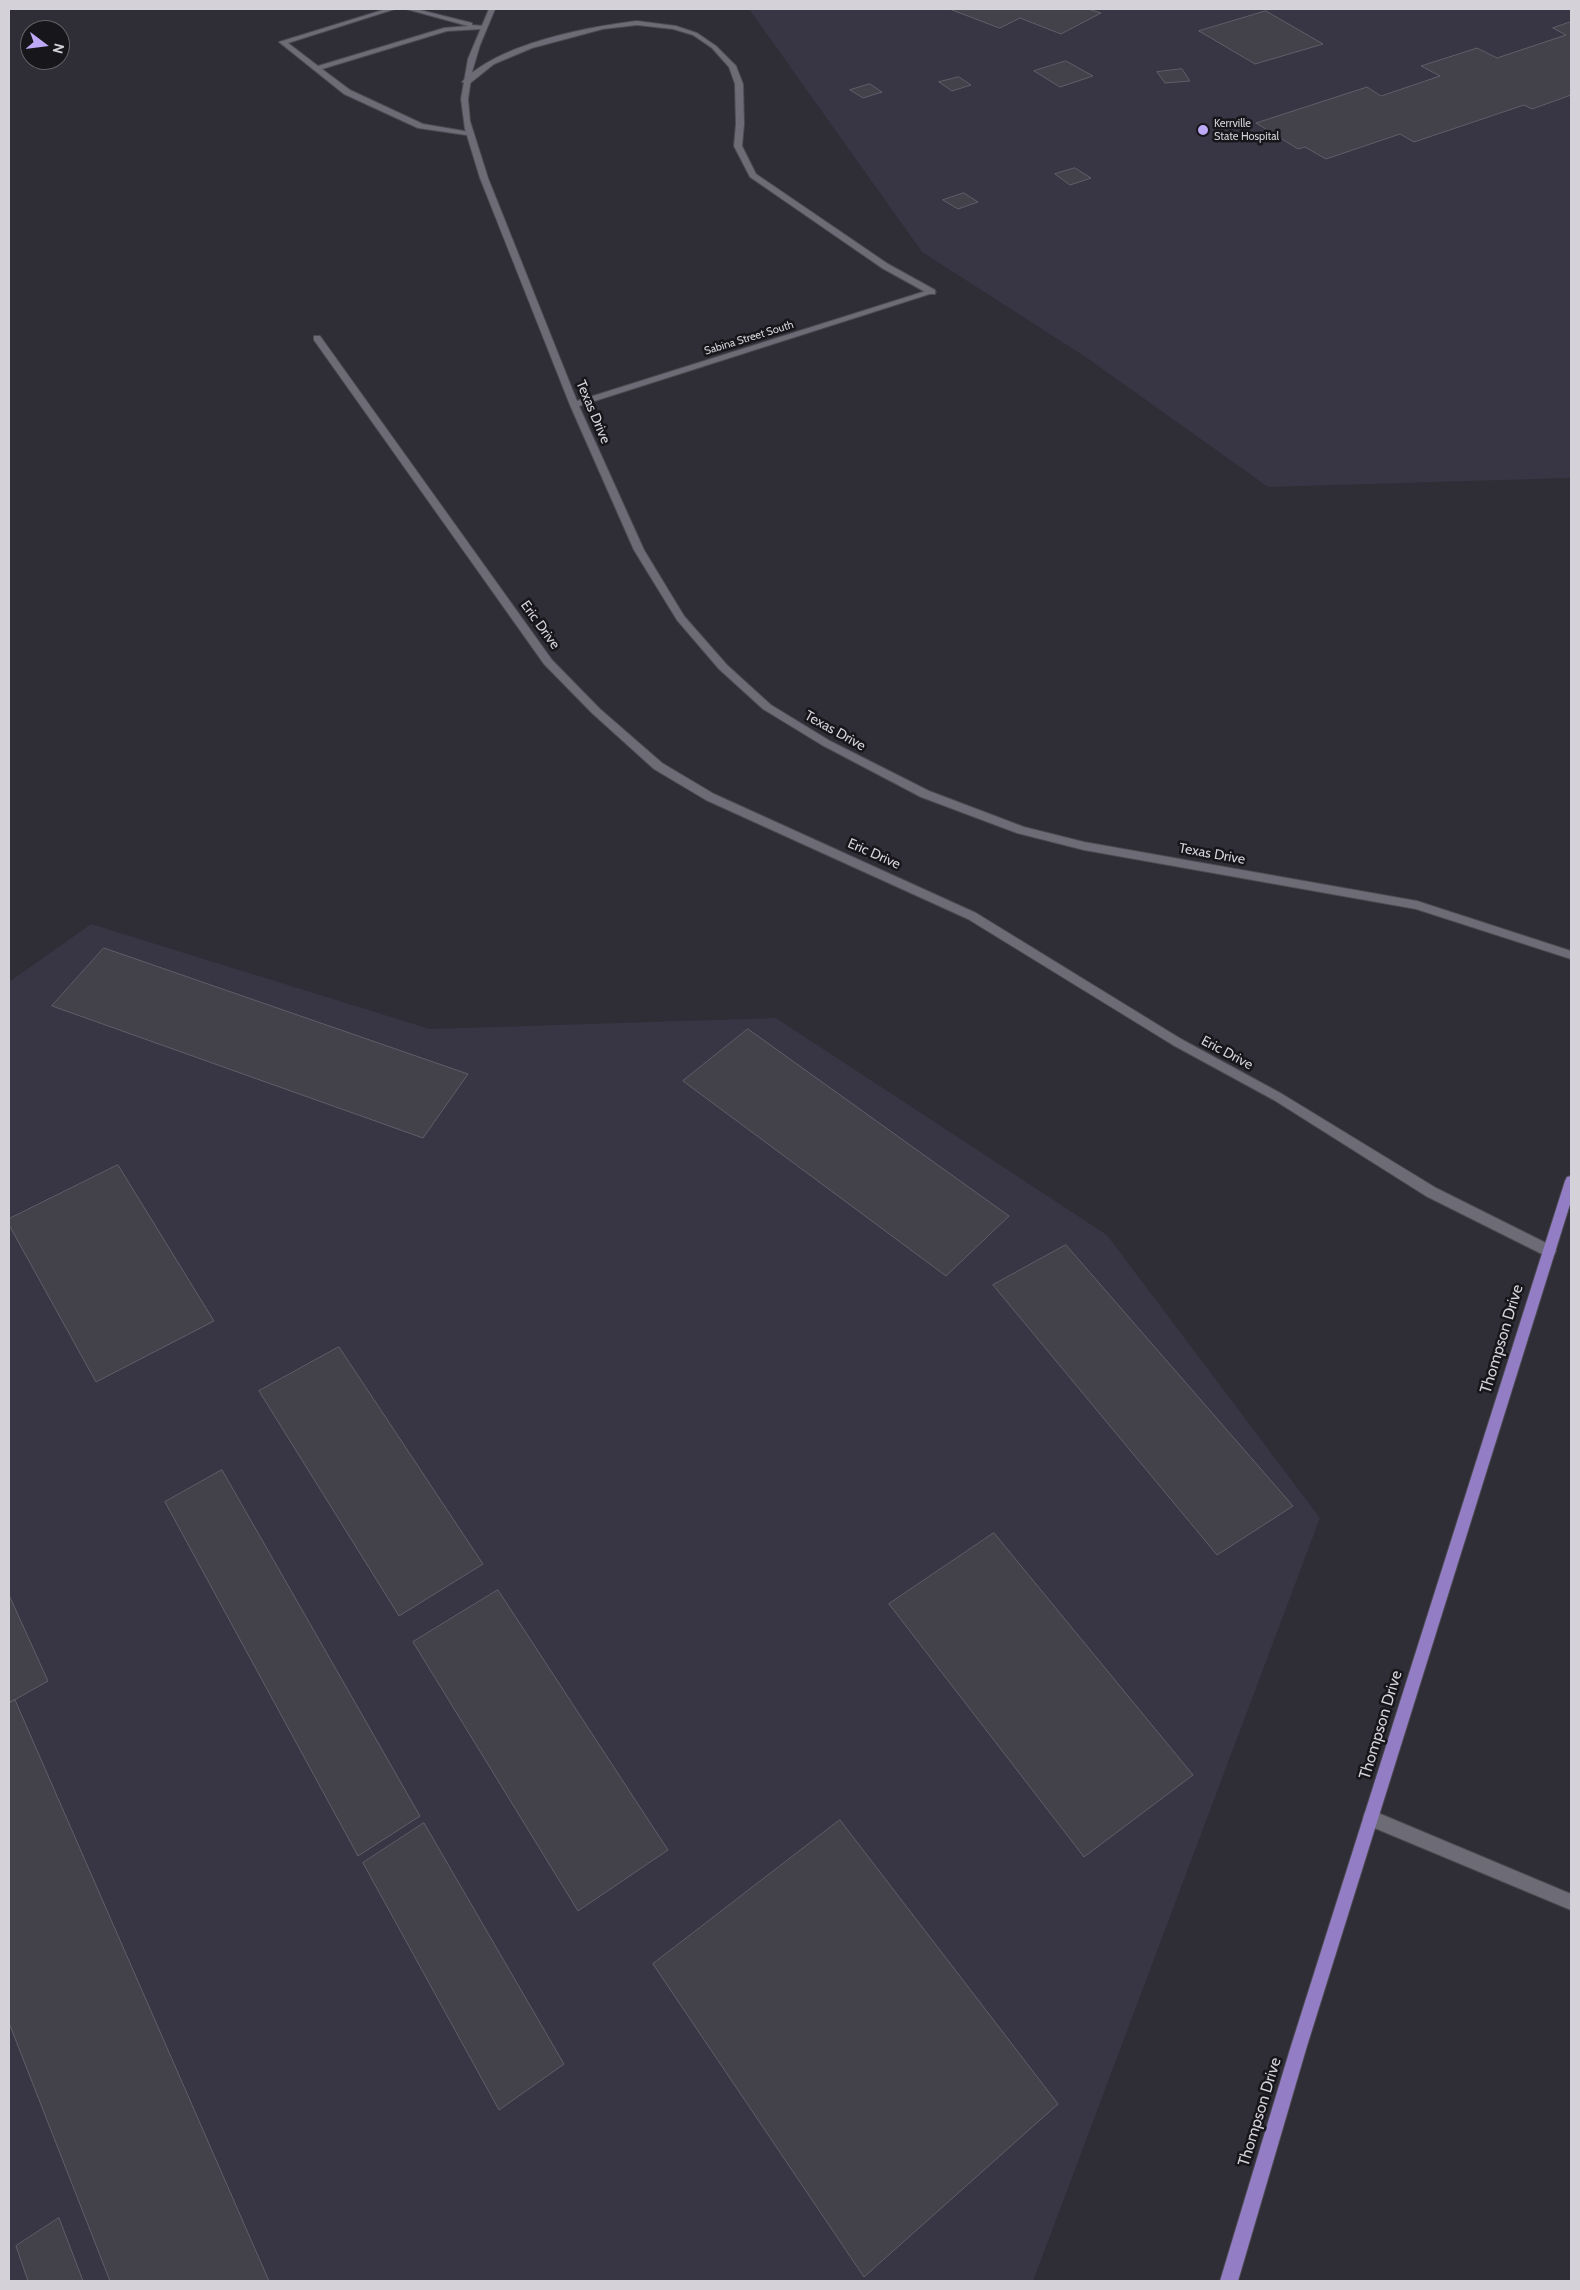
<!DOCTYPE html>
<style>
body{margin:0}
#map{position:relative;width:1580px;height:2290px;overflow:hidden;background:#2f2d36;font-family:Cabin,sans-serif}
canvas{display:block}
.frame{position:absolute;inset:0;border:10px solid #d4d2d8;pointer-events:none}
.north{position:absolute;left:20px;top:20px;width:50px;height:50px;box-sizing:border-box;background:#17161a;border:1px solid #636166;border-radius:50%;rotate:105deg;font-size:14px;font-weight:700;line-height:20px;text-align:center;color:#d4d2d8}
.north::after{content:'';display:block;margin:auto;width:18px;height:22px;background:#bda9f5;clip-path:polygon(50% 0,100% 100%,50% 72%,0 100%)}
</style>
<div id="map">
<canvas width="1580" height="2290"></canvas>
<div class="frame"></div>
<div class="north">N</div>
</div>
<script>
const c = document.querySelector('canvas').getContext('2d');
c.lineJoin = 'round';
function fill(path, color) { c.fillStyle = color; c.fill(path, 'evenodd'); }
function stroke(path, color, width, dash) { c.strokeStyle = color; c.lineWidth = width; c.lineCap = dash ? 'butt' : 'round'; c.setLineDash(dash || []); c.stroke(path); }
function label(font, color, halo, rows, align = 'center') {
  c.font = font + ' Cabin,sans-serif'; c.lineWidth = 5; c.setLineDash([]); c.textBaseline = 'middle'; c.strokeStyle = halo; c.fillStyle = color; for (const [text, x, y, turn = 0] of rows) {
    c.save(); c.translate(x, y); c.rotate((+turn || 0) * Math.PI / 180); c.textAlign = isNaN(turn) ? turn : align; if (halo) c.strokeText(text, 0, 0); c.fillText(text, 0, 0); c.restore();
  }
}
fill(new Path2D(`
 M749,9H1571V478L1268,487L1087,358L922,252Z
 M91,924L430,1029L776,1018L1107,1235L1320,1518L1033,2281H9V982Z`), '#383544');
const building = new Path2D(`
 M950,9H1088L1101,13L1061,34L1020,18L1000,28Z
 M1266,11L1323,44L1255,64L1199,31Z
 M1571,22V95L1532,109L1524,105L1414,142L1400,134L1326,159L1305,147L1298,149L1256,123L1367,87L1381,96L1440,76L1421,66L1477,48L1497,58L1566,35L1553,28Z
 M1066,61L1093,76L1060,87L1034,71Z
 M1182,69L1190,81L1165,83L1157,72Z
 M959,77L971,85L952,91L939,82Z
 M870,84L882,92L863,98L850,90Z
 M1075,168L1091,178L1070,185L1055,174Z
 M964,193L978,202L958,209L943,200Z
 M104,948L468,1074L423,1138L52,1006Z
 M748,1029L1009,1216L946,1276L683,1081Z
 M118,1165L214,1321L96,1382L9,1225V1219Z
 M1066,1245L1293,1506L1217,1555L993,1285Z
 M339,1347L483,1564L399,1616L259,1391Z
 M222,1470L420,1816L358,1856L165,1502Z
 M994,1533L1193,1775L1084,1857L889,1604Z
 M498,1590L668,1850L578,1911L413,1642Z
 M9,1595L48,1681L9,1703Z
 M15,1700L269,2281H110L9,2023V1703Z
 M840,1820L1058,2104L864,2277L653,1964Z
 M424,1823L564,2064L499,2110L363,1863Z
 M59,2218L83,2281H28L16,2246Z`);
fill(building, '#43414a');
stroke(building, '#605e68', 1);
const lane = new Path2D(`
 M386,9H395L288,43L318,66L444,28L468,26L406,9H416L472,23V25L484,26L485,27L482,29L447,31L322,69L350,90L423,124L470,132L474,134L473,136L418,128L344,94L279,42Z
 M637,21L676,26L697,33L716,46L736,66L743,84L744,124L742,146L756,174L888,264L935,290V294H929L882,268L750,177L734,146L736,124L735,84L729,67L712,48L693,35L673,29L637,25L603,29L532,48L494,64L469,84L462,82C498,44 586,27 637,21Z
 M1371,1810L1571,1894V1910L1365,1824L1363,1818L1365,1812Z`);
const street = new Path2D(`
 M489,9H495L480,45L472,72L468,99L470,121L488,178L577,401L929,290L936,292L579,406L644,550L684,616L727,665L771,705L830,741L929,791L1024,827L1084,842L1417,901L1571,951V959L1416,909L1084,850L1017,833L921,797L822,745L763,709L719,669L677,620L634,550L570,405L480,178L465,129L461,99L468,59Z
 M314,336H320L552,660L600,709L662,763L714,794L976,913L1181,1039L1282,1094L1436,1188L1554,1247L1556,1251L1554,1255L1549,1256L1544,1255L1426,1196L1274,1100L1173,1045L968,919L706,800L654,769L592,713L544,664L314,340Z`);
const primary = new Path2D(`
 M1571,1176V1201L1307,2046L1238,2281H1220L1291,2046L1565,1181L1567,1177Z`);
stroke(lane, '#4c4a51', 2);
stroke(street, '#4c4a51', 2);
stroke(primary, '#4c4a51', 2);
fill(lane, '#6d6b76');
fill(street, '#6d6b76');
fill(primary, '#937ec6');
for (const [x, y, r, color] of [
 [1203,130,6,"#bda9f5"]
]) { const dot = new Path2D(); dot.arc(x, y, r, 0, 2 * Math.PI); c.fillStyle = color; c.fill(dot); stroke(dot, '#17161a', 2); }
label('11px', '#d4d2d8', '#17161a', [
 ["Kerrville",1214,124],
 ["State Hospital",1214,137]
], 'left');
label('11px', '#d4d2d8', '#17161a', [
 ["Sabina Street South",749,338,-17]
]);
label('14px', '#d4d2d8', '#17161a', [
 ["Texas Drive",593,412,67],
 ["Eric Drive",540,625,54],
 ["Texas Drive",835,731,29],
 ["Eric Drive",874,854,24],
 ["Texas Drive",1212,854,10],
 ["Eric Drive",1227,1053,28]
]);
label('16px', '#d4d2d8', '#17161a', [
 ["Thompson Drive",1502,1339,-73],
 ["Thompson Drive",1381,1725,-73],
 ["Thompson Drive",1260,2112,-73]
]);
</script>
